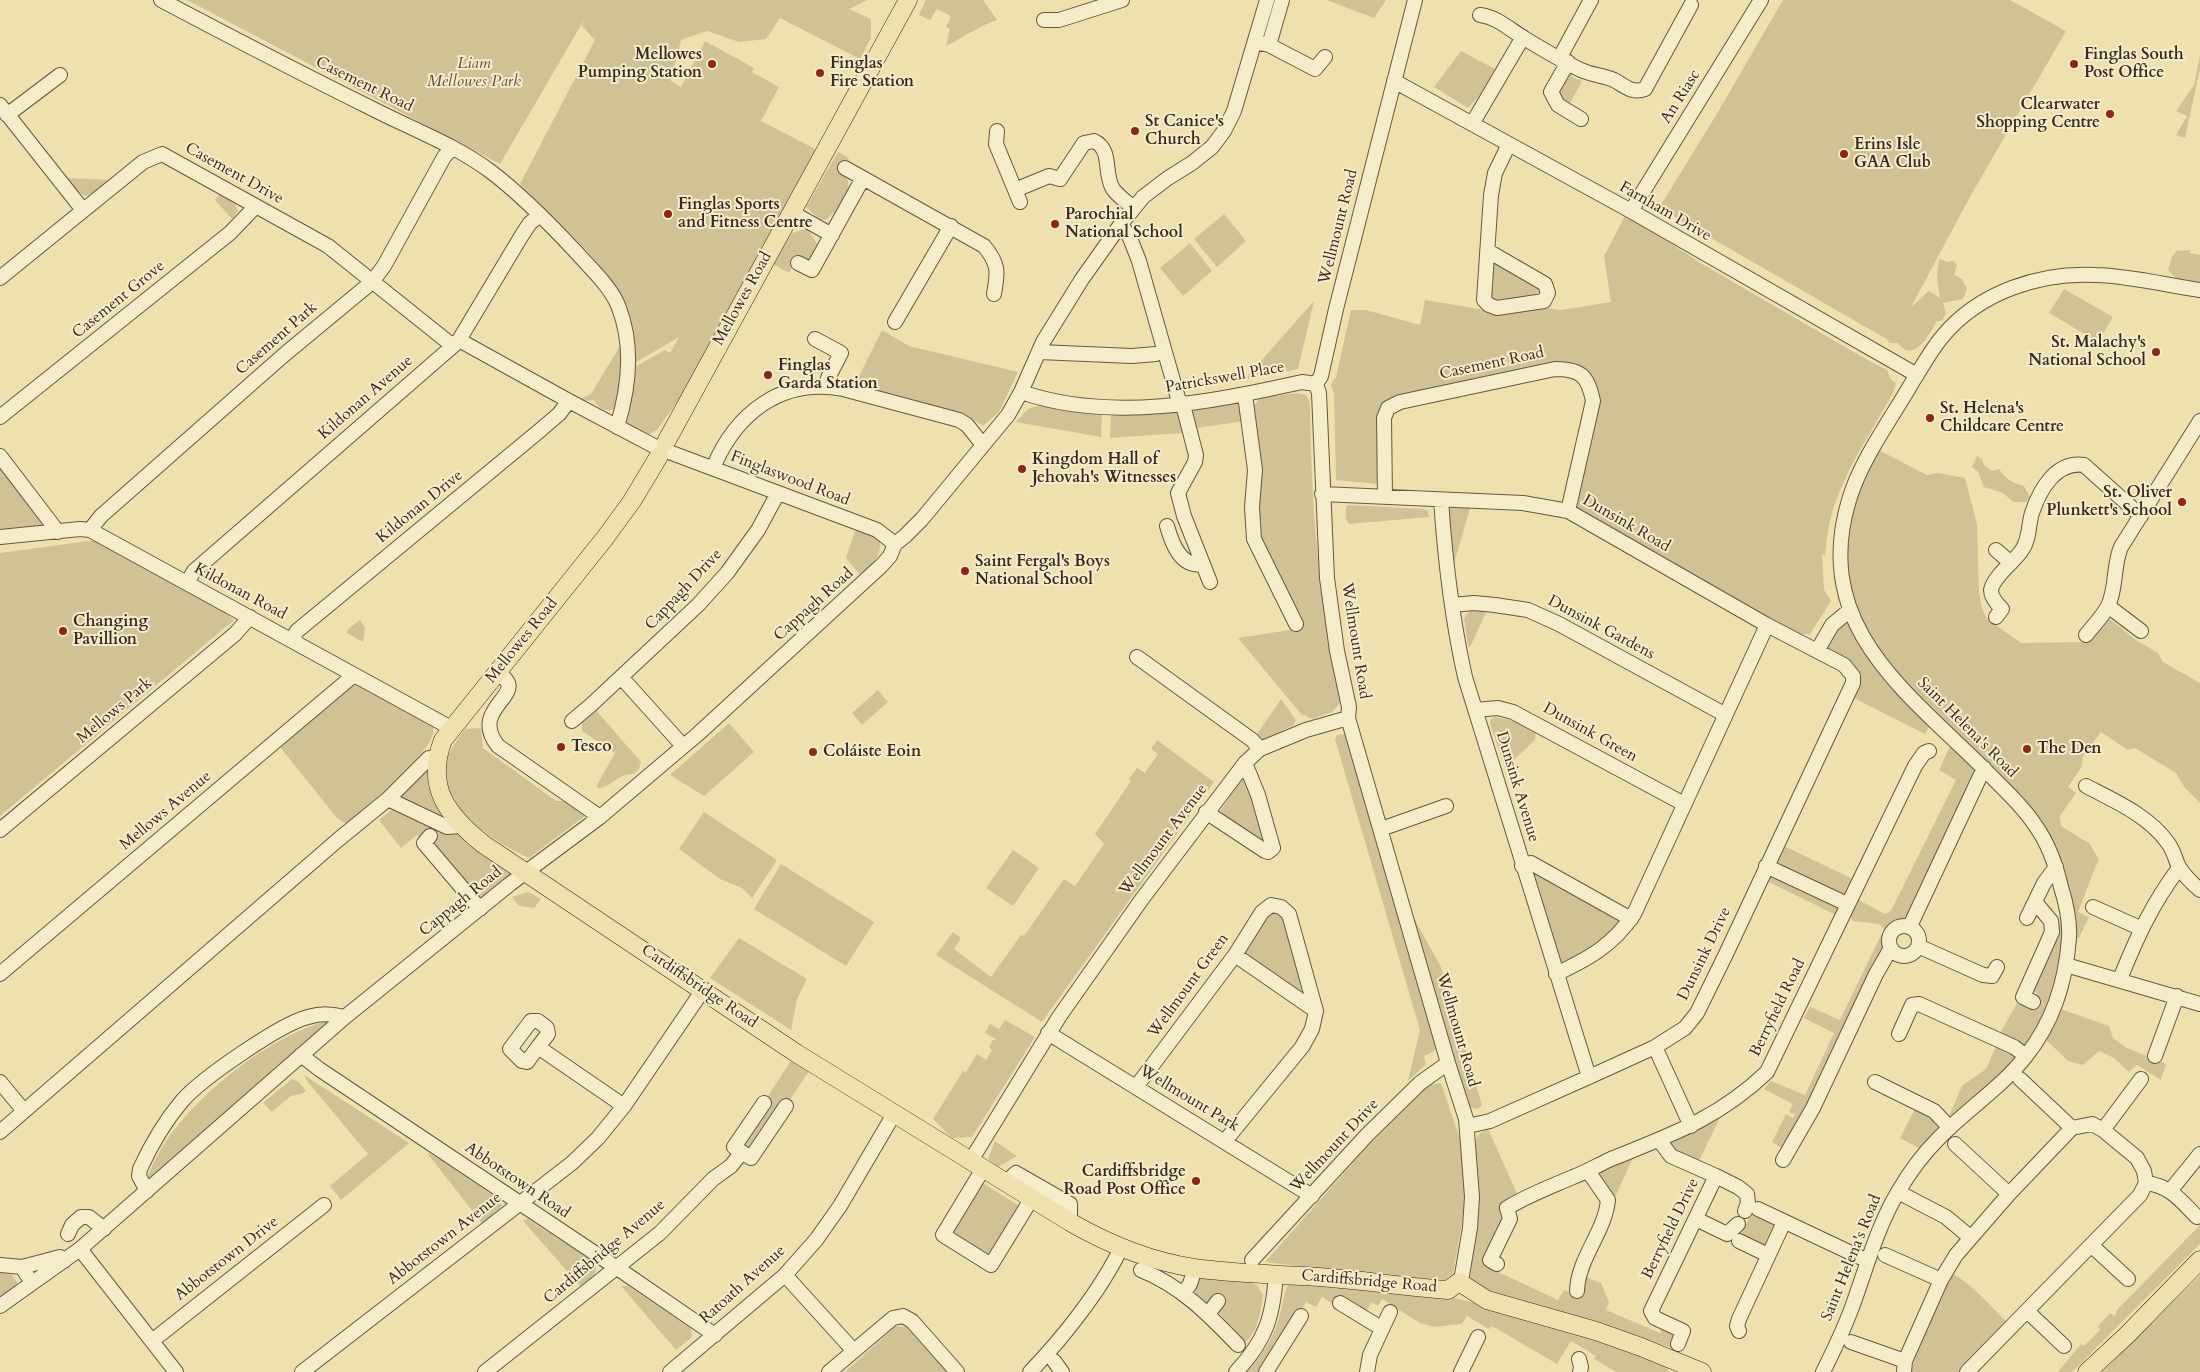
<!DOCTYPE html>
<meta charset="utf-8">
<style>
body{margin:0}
canvas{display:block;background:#efe1ad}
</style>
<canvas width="2200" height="1372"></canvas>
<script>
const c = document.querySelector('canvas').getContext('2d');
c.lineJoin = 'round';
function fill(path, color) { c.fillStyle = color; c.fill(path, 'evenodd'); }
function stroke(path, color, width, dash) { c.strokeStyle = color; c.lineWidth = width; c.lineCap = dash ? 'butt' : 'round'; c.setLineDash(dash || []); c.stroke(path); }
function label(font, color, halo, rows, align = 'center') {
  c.font = font + ' Cardo,serif'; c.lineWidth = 4; c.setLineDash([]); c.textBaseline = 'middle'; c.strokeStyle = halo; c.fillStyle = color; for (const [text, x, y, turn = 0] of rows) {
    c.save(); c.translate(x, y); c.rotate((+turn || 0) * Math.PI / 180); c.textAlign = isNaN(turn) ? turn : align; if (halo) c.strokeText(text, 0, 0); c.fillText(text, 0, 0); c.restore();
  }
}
fill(new Path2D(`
 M187,0H867L849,9L871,19V38L860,59L780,18L766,39L739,42L707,31L681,40L671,81L681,87L705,41L754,68L752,72L779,87L761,121L821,152L692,381L657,430L649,434L624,423L633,368L665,350L670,353L679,337L635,363C634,345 633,326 627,310C609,264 554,219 520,184L595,40L582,26L584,20L500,164Z
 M926,0H983L997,20C981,25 962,38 946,46L950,29L946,27L951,16L937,9L930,20L919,15Z
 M1326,0H1386L1374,18Z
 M1783,0H2010L2066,31L1971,195L1911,307L1929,291L1940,298L1937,278L1939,259L1948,262L1953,261L1957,265L1954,275L1962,279L1967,289L1963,299L1943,303L1946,313L1942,321H1937C1930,334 1913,365 1898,343H1890L1886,340L1890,341L1659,208L1718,112Z
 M1461,51L1495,69L1479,96L1468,108L1434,87Z
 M2200,55V69L2185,138L2176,135L2187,116L2176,111L2194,85Z
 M1575,71L1572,77L1582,81L1568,107L1560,102L1557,87L1564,73Z
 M838,152L849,158L842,171C856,188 845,196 836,214L833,213L826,220H820L806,207Z
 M65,178L111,180C86,200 87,202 65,178Z
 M219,195L234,202L238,211L232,219L215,200Z
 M1224,214L1246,241L1217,267L1194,239Z
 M1626,214L1702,264L1871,362L1887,370L1891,380L1896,383L1893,393C1870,435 1839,478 1829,526C1827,536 1826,547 1825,557L1822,554L1824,590L1831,601L1810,634H1800L1783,627L1576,509L1598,402L1594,385L1555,365L1388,400L1378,416V484L1336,480L1334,394L1331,385L1336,377L1351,310H1366L1420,325L1425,300L1503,313L1538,307L1561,310L1611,302L1604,256Z
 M802,230H809L817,244L809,261L798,256L789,273L773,264L792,233Z
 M1190,243L1212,271L1183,296L1160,268Z
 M2191,250L2190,253L2200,255V283L2177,279L2168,270L2172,257L2176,251Z
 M1496,260L1542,288L1541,294L1534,299L1495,300L1490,297L1493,262Z
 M2064,289L2113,317L2098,342L2049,313Z
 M1314,301L1298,369L1244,380Z
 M882,330L909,346L1018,372L999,412L983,426L971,418L889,399L856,382Z
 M626,345L627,368L616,408C606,413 599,409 594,400L584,401L575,397L582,398L591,394L620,346Z
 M1297,393L1306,395L1310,403C1311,506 1319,602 1340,703L1332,712L1312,719L1301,714L1238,638L1302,628L1262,542L1256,509L1253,407L1260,398Z
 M1245,395V421L1196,428L1183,405Z
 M1040,405L1102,413L1101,437L1016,422L1028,409Z
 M1176,412L1183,433L1110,438L1111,414L1131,415Z
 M1875,448L1927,475L1938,473L1965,478L1977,524L1979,592L1982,609L1987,619L2021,643L2088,642L2107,617L2136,640L2158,653L2163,662L2200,683V803L2185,788L2176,773L2135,748L2128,750L2101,732L2083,756L2082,766L2068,787L2076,793L2060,816L2061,826L2090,844L2099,860C2090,877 2086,894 2078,912L2089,917L2079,938H2069L2040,1036L1926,1152L1900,1138L1918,1103L1946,1123L1962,1086L1986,1069L1999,1040L1997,1039L2017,1003L2031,1010L2038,997L2037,993L2031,991L2058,930L2065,899L2048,847L1933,719L1925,734L1848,695L1854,676L1818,651L1845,613L1842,537Z
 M0,456L57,532L0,536Z
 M1977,456L1982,459L1984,465L1992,471L1999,469C2006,479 2012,483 2024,486L2030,497L2027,502H2013L2003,493L1984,487L1978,472L1972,467Z
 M1441,500L1472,501L1449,581Z
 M1349,505L1423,509L1428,511L1429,517L1349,524L1346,519V506Z
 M856,528L878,536C885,553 872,564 862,577L846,558Z
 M96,540L216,606L234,620L0,816V553Z
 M1478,610L1486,613L1470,647L1468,646L1464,618L1470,611Z
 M360,620L365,628L363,642L347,633L348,629Z
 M357,681L434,724C433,729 434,735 431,739C417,766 371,802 347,824L337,818L280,747Z
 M878,690L888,702L862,725L852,713Z
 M1281,699L1296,720L1294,725L1264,739L1255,737Z
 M595,709L641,762L639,769L634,774C617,773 612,788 598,788L597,785L615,753L582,731V721Z
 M1496,717L1517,722L1536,733L1535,740L1505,768L1490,724L1491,719Z
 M729,723L754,752L704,796L670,775Z
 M481,728L483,748L556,801H566L585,816L529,858C494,841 438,809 446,762C448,751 459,738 465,729Z
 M1344,734L1349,739L1436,1048L1433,1052L1424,1056L1426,1064L1408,1081L1420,1030L1335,739L1337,735Z
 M1157,740L1214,782L1042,1022L936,955L953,932L961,938L954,949L991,977L1021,935L1024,936L1064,879L1075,886L1104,844L1095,834L1131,781L1129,779L1137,768L1145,773L1158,754L1151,749Z
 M1952,742L1981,771L1907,928H1895L1887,935L1886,947L1785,1150L1772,1142L1786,1114L1793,1118L1795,1115L1789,1112L1793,1104L1764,1089L1771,1081L1805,1095L1834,1033L1804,1018L1810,1007L1840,1020L1884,929L1879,924L1853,921L1850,917L1859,900L1885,914L1891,911L1956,780L1939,770Z
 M423,771L428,772L444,805L527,873L480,908L417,835L401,848L379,820L394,808L399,795Z
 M1243,777L1246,780L1268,846L1218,814Z
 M704,812L777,860L752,898L742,888L720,879L679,849Z
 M1778,843L1857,881L1840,917L1761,878Z
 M1013,850L1039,868L1013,906L986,888Z
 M1521,859L1630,919L1557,973Z
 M781,864L874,922L846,966L754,909Z
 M528,892L541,899L534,908L519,906L512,897Z
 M1280,910L1287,917L1305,983L1304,1000L1242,956C1252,940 1260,914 1280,910Z
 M1415,920L1441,967L1482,1105L1478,1109L1468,1107L1414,921Z
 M739,938L807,979L797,999L791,1030L710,978Z
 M2055,1007L2109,1026L2113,1038L2127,1048L2166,1064L2161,1080L2137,1065L2129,1072L2114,1058L2099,1051L2083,1065L2068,1061L2041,1035Z
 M337,1019L147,1182C162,1117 272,1029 337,1019Z
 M1005,1020L1035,1037L972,1137L952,1138L933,1119L963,1071L966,1072L977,1054L986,1060L992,1050L989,1047L993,1040H997L985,1033L990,1024L999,1029Z
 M796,1053L814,1064L750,1158L735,1147Z
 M304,1075L409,1143L341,1200L330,1186L368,1154L308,1082Z
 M292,1079L298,1081L306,1091L301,1094L291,1096L272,1112L263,1103Z
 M1441,1083L1461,1142L1465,1206L1453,1274L1440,1283L1265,1262L1369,1145L1429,1085Z
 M1725,1107L1696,1167L1659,1140Z
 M1488,1129L1521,1202L1492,1262L1496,1264L1494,1270L1558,1300L1564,1290L1576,1296L1579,1274L1601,1283L1609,1302L1606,1310L1660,1333L1665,1323L1688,1339L1682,1351L1478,1288L1468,1277L1477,1181L1475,1142L1479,1134Z
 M995,1141L1017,1156L998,1167L988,1159Z
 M1636,1151L1616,1195L1608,1200L1590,1171Z
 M427,1153L438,1158L499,1200L502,1205L501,1211L486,1228Z
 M981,1182L1021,1207L989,1257L949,1232Z
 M1754,1208L1783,1222L1768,1254L1738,1240Z
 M527,1219L597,1264L594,1278L582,1288L523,1221Z
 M2200,1225V1244L2072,1372H2058L2081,1344L2084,1346L2100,1330L2098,1326L2110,1313L2114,1316L2117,1313L2116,1311Z
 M0,1272L12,1275L17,1282L16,1287L0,1298Z
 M1200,1273L1245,1280L1257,1285L1263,1295C1261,1309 1258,1334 1245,1342L1240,1340L1219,1313L1220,1306L1207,1305L1192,1295V1286Z
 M1952,1273C1973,1285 1990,1306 2008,1323L1958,1372H1911L1914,1361L1945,1285Z
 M2200,1275V1372H2102Z
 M1306,1279L1446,1296L1518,1313L1667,1364L1668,1372H1616L1594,1359L1596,1356L1571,1341L1557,1364L1492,1326L1489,1329L1467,1316L1462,1324L1434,1327L1420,1323L1382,1299L1378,1306L1372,1302L1365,1313L1336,1306L1322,1297L1316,1307L1306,1302L1264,1372H1247C1261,1356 1274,1338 1279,1318C1283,1306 1283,1294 1289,1283Z
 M621,1286H628L691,1328L692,1337L676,1350Z
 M896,1326L907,1327L947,1372H845Z`), '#d0c295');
const minor = new Path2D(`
 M161,0C231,37 302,74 373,109C412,129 455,145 490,171C522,195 551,225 578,254C592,270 612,288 619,308C634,347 629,388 617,427
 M1480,15C1497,17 1509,29 1524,38C1542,49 1562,61 1581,70C1591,75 1603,75 1614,80C1625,86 1632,94 1645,89L1691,5
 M1044,20H1059L1122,0
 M1255,42L1269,45L1315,69L1325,57
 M1269,45L1282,0
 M1560,57L1591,0
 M1568,62L1551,92L1558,105L1581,119
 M1394,81L1631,211L1917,375
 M0,105L83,210
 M7,115L60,75
 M1472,124L1523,37
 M997,131L996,144L1020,202
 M845,168L984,246C999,264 998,272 994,294
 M1015,190L1049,176L1060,179L1084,143L1094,141C1113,150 1103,173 1113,189C1118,196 1127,202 1133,208
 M1631,211L1761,0
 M791,212L832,235
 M1121,224L1130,238L1139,261L1180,405
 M1488,251L1545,284L1548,293L1544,301L1497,308L1489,305L1484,300L1491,195L1495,173L1509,144
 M798,263L812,270L863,178
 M0,278L143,162L162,154L328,246L453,346
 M895,322L951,226
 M815,339L841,353L828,378L826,385
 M459,340L569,401L654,446
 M1039,352L1132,356L1156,354
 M1316,384L1319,393L1327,578L1337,651L1349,707L1348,718L1448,1063L1466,1119L1472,1197L1470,1228L1462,1275L1459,1282
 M1316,384L1321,376L1336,309L1415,0
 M1021,392C1112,423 1211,402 1302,382L1316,384
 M1245,395L1255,470L1252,507L1254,539L1296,624
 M1183,405L1196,455L1195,462L1178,493L1184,516L1210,582
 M0,417L230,233L256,206
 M669,452L877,530L895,544
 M0,456L58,532
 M713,468C736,413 782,377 843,389L959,420L967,425L983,445
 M1322,494L1523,503L1568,511L1767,625L1844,665L1853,676V683L1726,954L1697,1013L1685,1028L1655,1047L1589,1077L1490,1121L1468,1126
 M1385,497L1384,418L1388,408L1400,402L1555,369C1581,369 1588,376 1593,401L1568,511
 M1441,500C1445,559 1452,619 1465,677L1589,1077
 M1167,526C1172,544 1181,568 1203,564
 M90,530L101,516L285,354L372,282L384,266L444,157L452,148
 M0,537L80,529L90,530L451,728
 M1996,550L2011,563
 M187,583L194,571L453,346L459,340L522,235L530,223L540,215
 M1452,605L1474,603L1495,605L1528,610L1559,624L1724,714
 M2108,606L2141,631
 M1996,617L2002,609C1997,604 1991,597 1991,590C1993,577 2015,561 2022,550C2030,538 2028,526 2032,513C2040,489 2056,461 2084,465L2141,516
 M2086,635C2093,626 2103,616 2108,606C2117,587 2113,565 2121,547L2200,421
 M292,640L297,631L538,432L559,414L569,401
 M1817,651L1832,625L1850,610
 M1137,657L1252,740L1260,749
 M498,671C501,674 506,679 508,683C514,699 472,713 498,746L600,817
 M621,677L683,746
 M1475,710L1498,708L1513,712L1684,804
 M572,721L591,705L698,605L727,573L758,530L778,493
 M2086,786C2115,801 2149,816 2168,843C2174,851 2175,859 2179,867C2184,875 2193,884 2200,890
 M388,799L447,827L461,826
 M1206,812L1265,851L1268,852L1273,848L1258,795L1245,763
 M1381,829L1446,806
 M0,830L235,634L250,617
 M430,836L424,843L480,909
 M1522,866L1531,863L1631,919
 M1766,866L1847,904
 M2093,907L2140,928
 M2027,918L2044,883L2056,867
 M1889 941a15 15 0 1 1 30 0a15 15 0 1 1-30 0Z
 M1910,926L1984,768
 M1918,946L1983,975L1992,976L1997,967
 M1235,955L1316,1011
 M2066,965L2200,1004
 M0,974L354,675
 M1556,974C1590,958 1613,945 1634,914L1767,625
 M2120,979C2137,937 2152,904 2179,868
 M2033,1002L2023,997L2052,932L2051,921L2035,902
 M1048,1033L1312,1196
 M1899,1034L1912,1005L1919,1004L2014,1047L2026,1056
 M538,1047L527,1062L522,1061L510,1049L531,1021H538L547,1028L548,1034L538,1047L624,1106
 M1655,1047L1691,1126
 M301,1055L319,1069L623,1272L715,1335
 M2155,1056L2177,996
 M2020,1079L2072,1128
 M0,1082L24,1111
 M1875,1082L1934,1111L1950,1128
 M1136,1087L1235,955L1262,912L1271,905L1281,907L1289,914L1316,1011L1312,1029L1302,1047L1225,1141
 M764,1103L734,1147L751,1158L786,1106
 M2103,1130L2141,1079
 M0,1132L339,839L388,799L429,758H437
 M1659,1140L1671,1156L1716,1176L1651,1311L1655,1318L1683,1331L1678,1344
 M1955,1144L2009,1194
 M1783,1160L1813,1108L1876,974L1891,948
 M970,1162L1059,1017L1142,899L1245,763L1260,749L1306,730L1348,718
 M983,1169L943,1235L991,1265L1032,1198
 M1716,1176L1738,1187L1747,1194L1748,1203L1745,1211
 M1005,1183L1016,1173L1070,1204V1222
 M147,1191L139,1176L140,1169C151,1145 165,1121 182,1101C201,1079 280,1024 308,1017C322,1013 332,1014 345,1017
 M2170,1191L2200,1154
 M1898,1192L1946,1217L1970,1237
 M1758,1209L1868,1261
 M1696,1219L1727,1234L1738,1224
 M68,1234L72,1225L81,1217H89L104,1229
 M1739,1241L1768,1255
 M2091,1245L2128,1279
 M80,1249L176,1372
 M1885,1255L1941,1280
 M1252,1260L1367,1135L1420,1083L1448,1063
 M1497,1264L1490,1260L1510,1219L1507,1208C1528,1195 1550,1187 1573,1177C1586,1172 1598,1165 1611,1159C1671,1135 1719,1118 1767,1072L1915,766L1924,753L1929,751
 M0,1265L22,1267L27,1275
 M22,1267L60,1257L64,1261
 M1141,1270C1181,1286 1208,1314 1238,1345
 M785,1275L853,1350
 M1577,1291C1578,1258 1605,1232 1608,1200L1588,1171
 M1183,1294L1190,1284L1195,1268
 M1340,1303L1381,1328
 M0,1306L80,1249L345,1017L510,884L600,817L698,734L881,566L890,556L895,544L905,536L922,519L1008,415L1021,392L1043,342L1082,279L1121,224L1143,197L1168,178L1192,163L1212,147L1224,131L1234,111L1267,0
 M2027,1311L2064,1346
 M1208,1314L1218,1301
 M1739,1331L1737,1326L1739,1319L1784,1222
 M152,1341L324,1205
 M1851,1342L1905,1361
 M1579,1359L1581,1367L1580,1372
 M1054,1361L1062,1372
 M302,1372L572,1163L598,1138L624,1106L703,990
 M485,1372L660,1233L713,1179L731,1166L742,1152
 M670,1372L785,1275L816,1240L840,1206L894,1114
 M829,1372L893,1318L903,1316L912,1321L957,1372
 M1030,1372C1062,1339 1101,1290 1121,1248
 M1236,1372C1266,1340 1273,1317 1276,1274
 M1266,1372L1301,1316
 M1367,1372L1370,1355L1390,1312
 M1461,1372L1478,1337
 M1823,1372C1833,1352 1843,1331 1851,1310C1866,1270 1876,1229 1898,1192C1909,1173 1923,1154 1939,1138C1966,1110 2001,1088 2026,1056C2053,1022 2066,981 2069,938C2070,922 2066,903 2061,887C2056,865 2048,843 2035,825C2024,808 2009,794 1995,780C1916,698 1809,632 1849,500C1861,459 1892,418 1913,381C1922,367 1931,350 1942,337C1979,292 2040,272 2096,275C2131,276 2166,285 2200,290
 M1904,1372L1905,1361L1941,1280L1956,1255L2009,1194L2072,1128L2092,1124L2103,1130L2137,1158L2144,1171L2146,1183C2171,1186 2181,1201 2197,1217
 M1967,1372L2140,1195L2146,1183`);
const major = new Path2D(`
 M666,442L908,0
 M659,456L632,501L605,538L443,740C425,787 448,816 483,844L796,1053L1070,1222C1108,1244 1149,1261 1194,1268C1235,1274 1278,1274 1319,1277C1363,1280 1405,1287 1448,1290L1459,1282L1487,1300L1596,1331L1641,1347L1702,1372
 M2087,1372L2127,1335L2200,1260`);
stroke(minor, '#665744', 16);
stroke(major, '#382921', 19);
stroke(minor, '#f5ecca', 14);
stroke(major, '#efe1ad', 18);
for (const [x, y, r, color] of [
 [712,64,5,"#8f2418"],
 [2074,64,5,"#8f2418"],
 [820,73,5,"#8f2418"],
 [2110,114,5,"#8f2418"],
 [1135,131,5,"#8f2418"],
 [1844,154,5,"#8f2418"],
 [668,214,5,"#8f2418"],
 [1055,224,5,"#8f2418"],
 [2156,352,5,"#8f2418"],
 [768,375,5,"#8f2418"],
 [1930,418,5,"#8f2418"],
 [1022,469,5,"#8f2418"],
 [2182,502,5,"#8f2418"],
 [965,571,5,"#8f2418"],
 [63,631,5,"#8f2418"],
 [561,747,5,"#8f2418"],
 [2027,749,5,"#8f2418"],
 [813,752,5,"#8f2418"],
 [1196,1181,5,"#8f2418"]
]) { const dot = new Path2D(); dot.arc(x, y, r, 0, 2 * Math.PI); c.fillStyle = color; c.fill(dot); stroke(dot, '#f5ecca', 2); }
label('bold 16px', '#382921', '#f5ecca', [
 ["Mellowes",702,55,"right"],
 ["Pumping Station",702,73,"right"],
 ["Finglas South",2084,55],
 ["Post Office",2084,73],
 ["Finglas",830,64],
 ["Fire Station",830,82],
 ["Clearwater",2100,105,"right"],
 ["Shopping Centre",2100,123,"right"],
 ["St Canice's",1145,122],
 ["Church",1145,140],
 ["Erins Isle",1854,145],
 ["GAA Club",1854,163],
 ["Finglas Sports",678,205],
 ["and Fitness Centre",678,223],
 ["Parochial",1065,215],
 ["National School",1065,233],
 ["St. Malachy's",2146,343,"right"],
 ["National School",2146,361,"right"],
 ["Finglas",778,366],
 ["Garda Station",778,384],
 ["St. Helena's",1940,409],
 ["Childcare Centre",1940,427],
 ["Kingdom Hall of",1032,460],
 ["Jehovah's Witnesses",1032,478],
 ["St. Oliver",2172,493,"right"],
 ["Plunkett's School",2172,511,"right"],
 ["Saint Fergal's Boys",975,562],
 ["National School",975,580],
 ["Changing",73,622],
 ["Pavillion",73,640],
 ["Tesco",571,747],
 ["The Den",2037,749],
 ["Coláiste Eoin",823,752],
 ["Cardiffsbridge",1186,1172,"right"],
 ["Road Post Office",1186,1190,"right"]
], 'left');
label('italic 16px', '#5e4f3e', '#f5ecca', [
 ["Liam",474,64],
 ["Mellowes Park",474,82]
]);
label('16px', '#382921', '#f5ecca', [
 ["Casement Road",364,85,26],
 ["An Riasc",1681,97,-58],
 ["Casement Drive",234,174,29],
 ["Farnham Drive",1665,212,30],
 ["Wellmount Road",1339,227,-76],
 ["Mellowes Road",743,299,-61],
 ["Casement Grove",119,300,-39],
 ["Casement Park",277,339,-41],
 ["Casement Road",1492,364,-12],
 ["Patrickswell Place",1225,378,-10],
 ["Kildonan Avenue",366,398,-41],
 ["Finglaswood Road",790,479,21],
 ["Kildonan Drive",420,507,-39],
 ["Dunsink Road",1626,524,30],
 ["Cappagh Drive",684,590,-47],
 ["Kildonan Road",240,592,28],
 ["Cappagh Road",814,605,-42],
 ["Dunsink Gardens",1601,628,28],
 ["Mellowes Road",522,641,-51],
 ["Wellmount Road",1355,641,81],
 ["Mellows Park",115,711,-40],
 ["Saint Helena's Road",1967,728,45],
 ["Dunsink Green",1590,733,29],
 ["Dunsink Avenue",1517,787,73],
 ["Mellows Avenue",166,811,-40],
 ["Wellmount Avenue",1164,840,-53],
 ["Cappagh Road",461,902,-39],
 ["Dunsink Drive",1705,954,-64],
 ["Wellmount Green",1189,986,-54],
 ["Cardiffsbridge Road",699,987,34],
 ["Berryfield Road",1778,1008,-64],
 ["Wellmount Road",1457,1030,74],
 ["Wellmount Park",1189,1099,31],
 ["Wellmount Drive",1335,1146,-47],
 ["Abbotstown Road",517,1181,34],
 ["Berryfield Drive",1671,1229,-64],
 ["Abbotstown Avenue",445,1239,-38],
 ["Cardiffsbridge Avenue",605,1252,-40],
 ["Saint Helena's Road",1852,1258,-68],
 ["Abbotstown Drive",227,1259,-38],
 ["Cardiffsbridge Road",1369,1282,5],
 ["Ratoath Avenue",743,1285,-42]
]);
</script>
